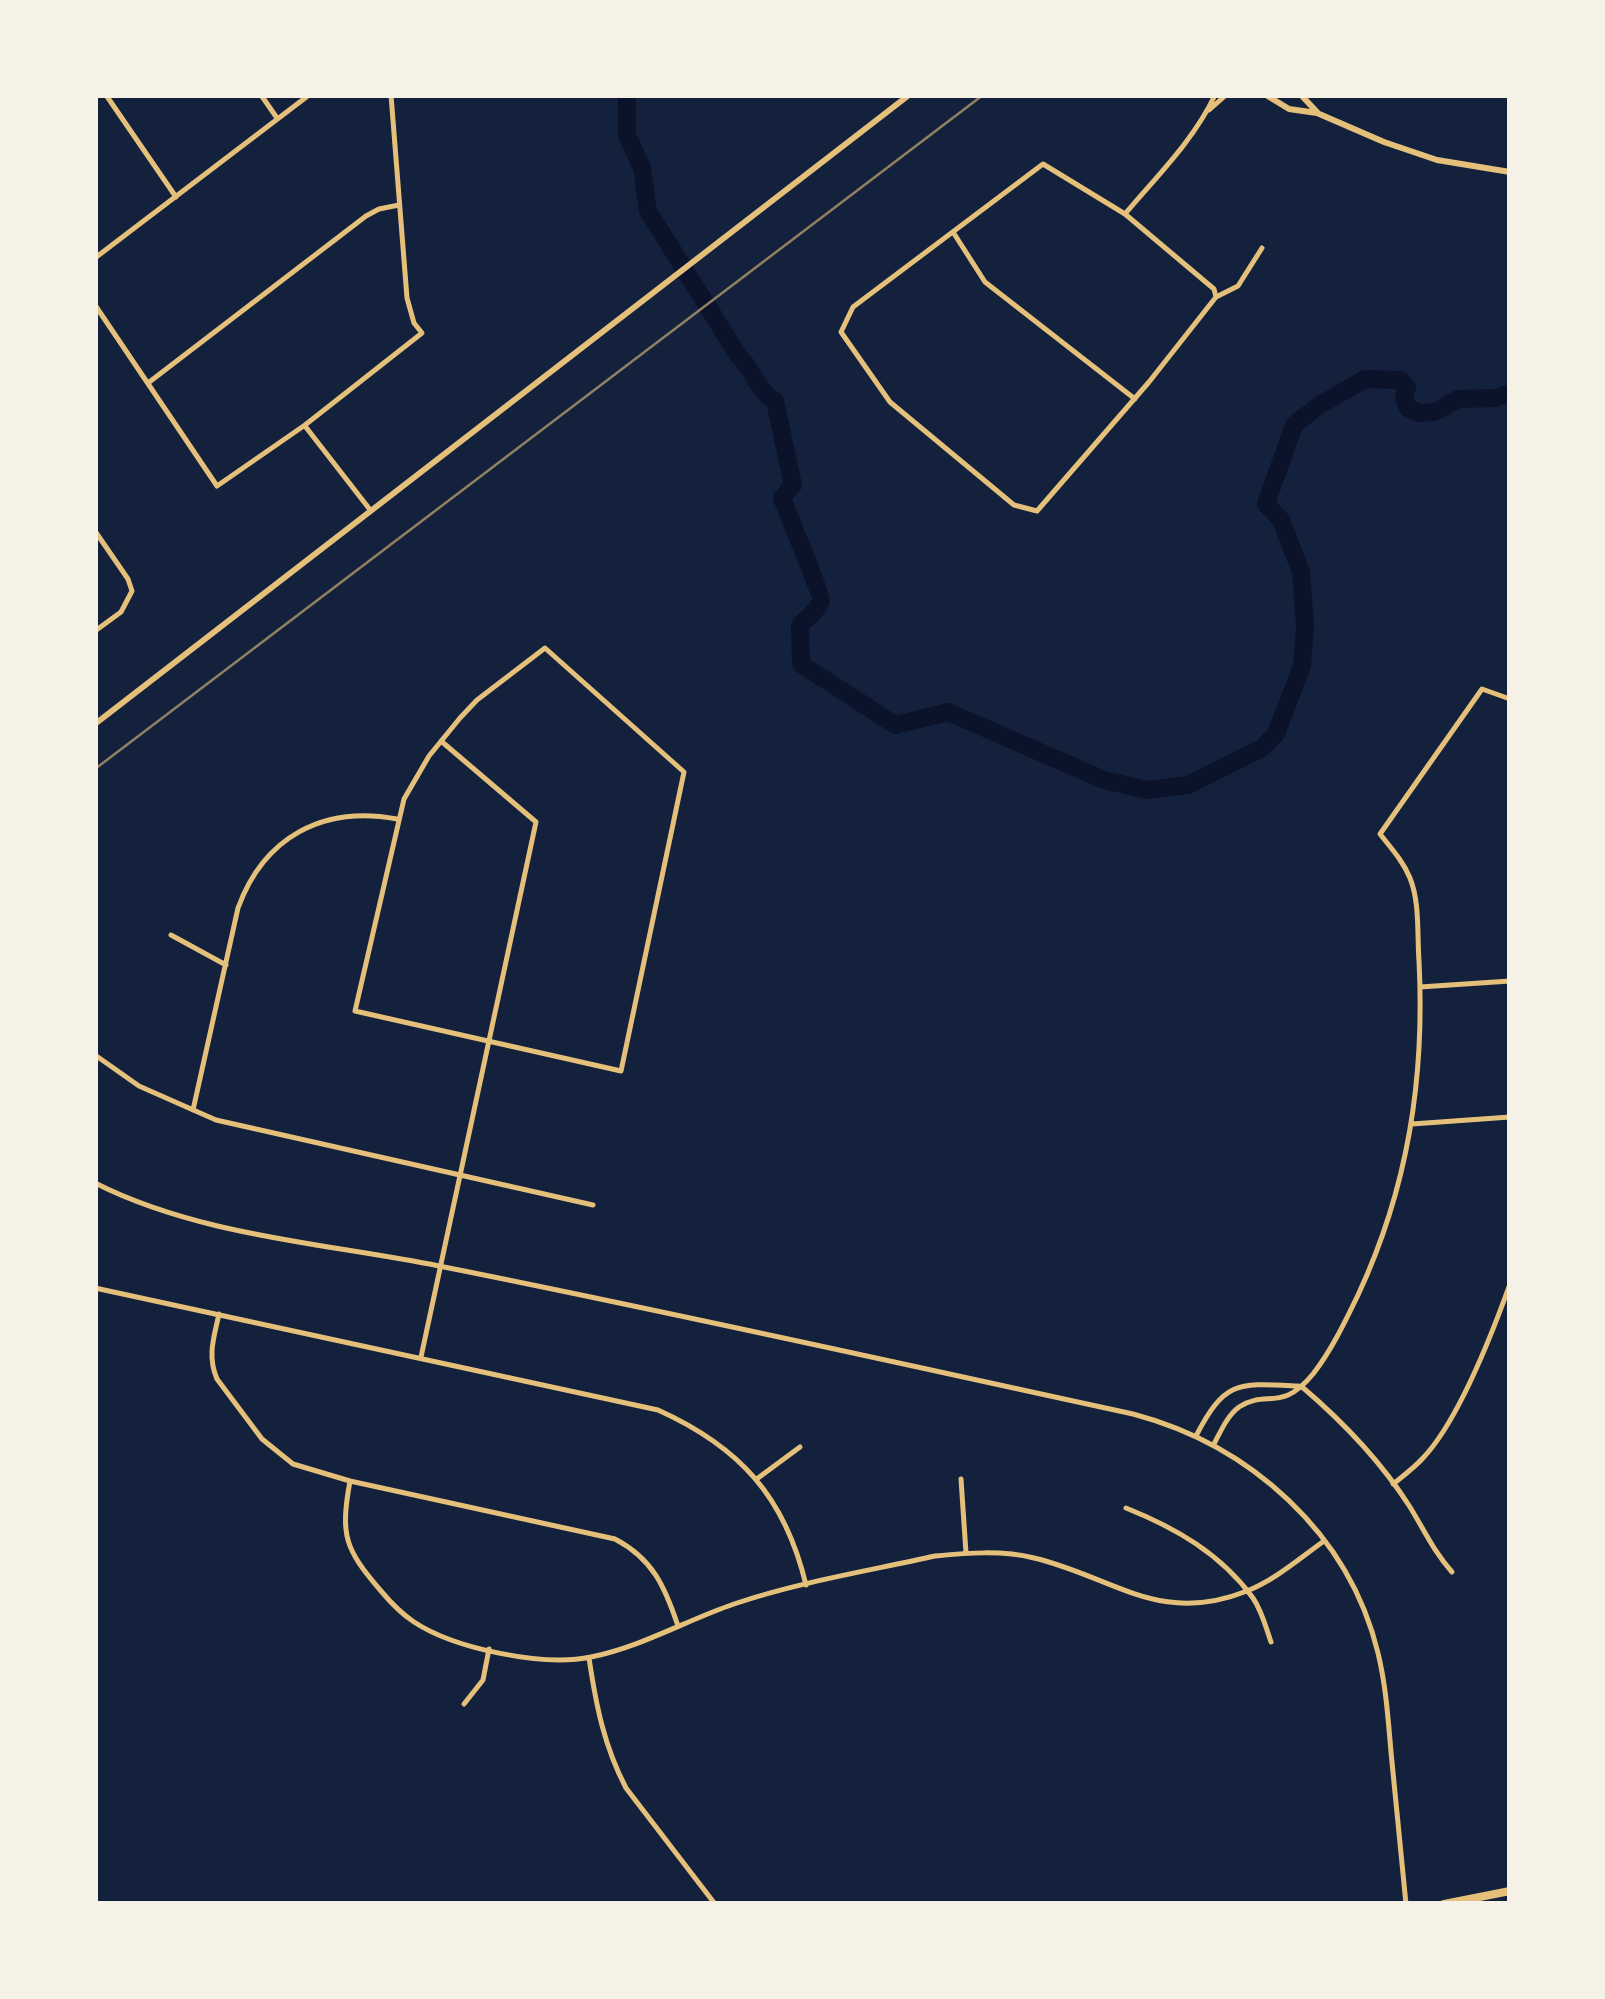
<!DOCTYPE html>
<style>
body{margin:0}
#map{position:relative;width:1605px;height:1999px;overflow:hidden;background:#14213d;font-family:"Fira Sans Condensed",sans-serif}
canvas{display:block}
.frame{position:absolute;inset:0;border:98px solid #f6f1e7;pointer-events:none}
</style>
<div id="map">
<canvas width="1605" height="1999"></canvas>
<div class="frame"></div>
</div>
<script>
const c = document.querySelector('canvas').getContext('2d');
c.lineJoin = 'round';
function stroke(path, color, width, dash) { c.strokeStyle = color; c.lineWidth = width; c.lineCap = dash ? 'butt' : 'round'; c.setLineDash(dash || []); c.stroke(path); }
stroke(new Path2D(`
 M627,95V135L642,168L648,211L738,355C753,369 757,391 775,401L793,485L782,498C787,512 822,595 821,601C818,610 807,618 800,625L801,664L895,725L948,712L1104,780L1147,790L1188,785L1262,748L1276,734L1302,666L1305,626L1301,572L1281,520L1266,504L1294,425L1318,406L1365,379L1400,380L1407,387L1404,398L1408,408L1419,413L1435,412L1458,399L1495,398L1510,393`), '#0b132b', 18);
stroke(new Path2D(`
 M106,95L176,197
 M261,95L277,118
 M1209,110L1226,95
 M1125,214C1156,177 1194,140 1215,95
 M953,232L985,282L1135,399
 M95,258L309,95
 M1216,297L1214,289L1125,214L1043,164L853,307L841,332L890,402L1014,505L1037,511L1149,382L1216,297L1238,286L1262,248
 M95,305L217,486L305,425L422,333L414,323L407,298L391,95
 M148,383L366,216L379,209L399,205
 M305,426L371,511
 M95,531L128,579L132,591L121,612L95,631
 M545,648L684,772L621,1071L355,1011L404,799L429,756L460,718L477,700Z
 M171,935L226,965
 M1420,987L1510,981
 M95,1055L139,1086L216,1120L593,1205
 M193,1110L238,908C264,837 323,805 397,819
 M1412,1124L1510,1117
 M95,1288L658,1410C740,1447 785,1497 806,1585
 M219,1314C214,1337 207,1356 217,1379L262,1439L293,1464L350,1481L615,1539C653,1559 665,1587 678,1626
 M421,1357L536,822L441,741
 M1301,1386C1341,1420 1382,1463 1410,1507C1424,1530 1434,1552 1452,1572
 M1196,1436C1225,1380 1238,1383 1298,1386
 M1214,1444C1221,1431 1227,1416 1239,1407C1267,1389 1281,1413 1313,1374C1331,1351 1345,1322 1358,1295C1408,1188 1425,1078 1419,961C1417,934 1420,903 1410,878C1403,861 1391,848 1380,834L1482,689L1510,699
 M758,1478L800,1447
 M961,1479L966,1553
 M350,1481C340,1536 345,1549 381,1591C391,1603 402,1614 414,1622C455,1649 544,1667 591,1657C641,1647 687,1620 734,1604C799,1582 868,1571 935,1556C967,1553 1002,1550 1034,1558C1114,1577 1159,1626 1247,1591C1275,1580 1300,1558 1324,1541
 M1393,1484C1403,1476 1414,1468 1423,1458C1459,1420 1492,1334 1510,1284
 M1126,1508C1176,1528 1221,1554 1253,1598C1262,1611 1266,1628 1271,1642
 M589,1658C596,1705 604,1746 626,1788L715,1904
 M464,1704L483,1680L489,1649`), '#e5c07b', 5);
stroke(new Path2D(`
 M95,1183C200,1236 324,1243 439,1266C671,1312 902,1364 1133,1414C1250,1445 1349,1533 1378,1653C1386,1686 1388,1718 1391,1752C1396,1802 1401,1853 1406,1904`), '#e5c07b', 5);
stroke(new Path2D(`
 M1266,95L1289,109L1317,113L1384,142L1437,160L1510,172
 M1301,95L1317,112
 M95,724L909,95`), '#e5c07b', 6);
stroke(new Path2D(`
 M1444,1904L1510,1891`), '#e5c07b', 8);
stroke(new Path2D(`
 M95,769L983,95`), '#918062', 2.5);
</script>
